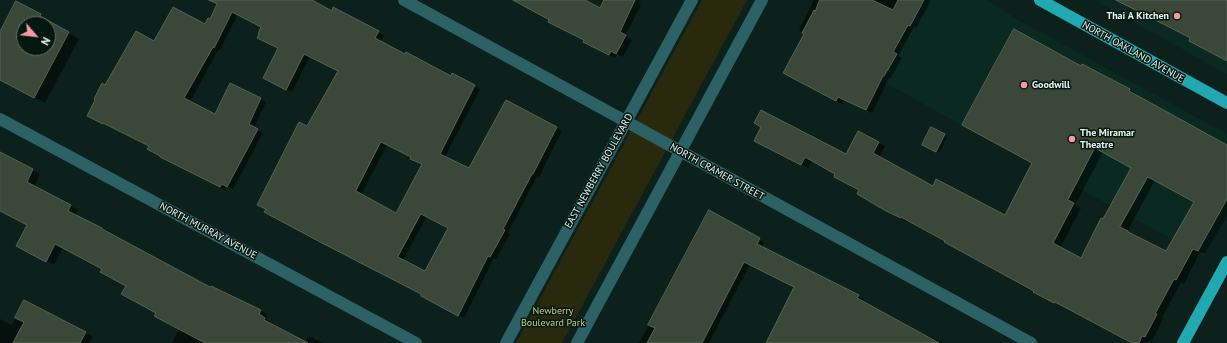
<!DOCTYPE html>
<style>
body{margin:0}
#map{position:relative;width:1227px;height:343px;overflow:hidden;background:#0c211b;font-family:"PT Sans",sans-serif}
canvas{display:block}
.north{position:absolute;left:16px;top:16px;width:40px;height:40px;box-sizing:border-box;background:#041812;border:1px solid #61726c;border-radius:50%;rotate:118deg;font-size:11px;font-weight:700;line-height:16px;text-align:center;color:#ecf8f4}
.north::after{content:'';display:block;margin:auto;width:14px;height:18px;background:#f59b9b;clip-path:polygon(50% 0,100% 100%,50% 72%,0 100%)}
</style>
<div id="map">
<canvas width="1227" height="343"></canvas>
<div class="north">N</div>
</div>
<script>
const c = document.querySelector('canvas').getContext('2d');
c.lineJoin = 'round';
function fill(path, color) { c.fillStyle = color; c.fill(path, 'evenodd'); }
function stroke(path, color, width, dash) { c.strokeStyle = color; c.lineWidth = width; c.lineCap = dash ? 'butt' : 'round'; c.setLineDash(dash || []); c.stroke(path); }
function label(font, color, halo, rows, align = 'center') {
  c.font = font + ' "PT Sans",sans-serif'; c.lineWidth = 3; c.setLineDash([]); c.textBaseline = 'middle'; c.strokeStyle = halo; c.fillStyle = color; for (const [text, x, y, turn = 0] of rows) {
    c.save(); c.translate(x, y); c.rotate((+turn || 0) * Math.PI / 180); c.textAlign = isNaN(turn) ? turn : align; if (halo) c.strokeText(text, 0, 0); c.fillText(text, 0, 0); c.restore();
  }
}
fill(new Path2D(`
 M925,0H988L1018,20L1227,134V215L1205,257L881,81Z
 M1094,0H1227V74Z`), '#0a2920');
fill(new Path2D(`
 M702,0H747L562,343H516Z`), '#29290e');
fill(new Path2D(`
 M218,0H310L332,12L384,35L380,42L452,77L480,89L445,157L469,170L557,128L562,131L539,177L537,176L508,233L510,234L496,259L494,258L464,318L422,295L307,127L339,71L310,56L292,92L270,80L279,48L262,27L238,14L220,50H218L190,102L215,115L230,84L266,102L254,128L263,133L233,189L227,186L226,190L166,160L150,146L88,115L106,86L155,43L206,25ZM387,145L412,157L423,164L396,214L361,195ZM427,216L449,228L426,272L403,260Z
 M523,0H583L601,9L605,0H640L639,4L641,5L625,36L632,40L623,57L617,54L615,58L590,45L585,40L550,19Z
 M814,0H931L916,28L914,27L898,56L902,58L890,79L889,78L872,113L844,99L842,104L790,76L805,34L799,30Z
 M40,15L51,21L50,23L79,39L45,103L0,79V34ZM24,24H48V48H24Z
 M1082,65L1130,90L1137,94L1136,96L1226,146L1227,144V216L1205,254L1200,252L1184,284L1181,282L1162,318L1163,319L1152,341L1150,340L1148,343H1133L1062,305V306L909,220L908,222L858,194L860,190L837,174L812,160L808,168L762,145L846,156L878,142L885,146L879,158L933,187L1006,217ZM1103,152L1133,168L1081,260L1060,248L1081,208L1075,205ZM1155,180L1195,202L1167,253L1127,232Z
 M932,128L947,137L939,153L923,144Z
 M0,153L40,174L34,187L78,210L75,215L211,289L212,287L261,311L268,315L266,319L272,323L271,325L305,343L309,336L323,343H172L180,328L157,313L127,286L103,269L63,248L54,265L24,250L28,225L0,210Z
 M709,212L764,242L762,247L858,296L864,299L862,302L928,338V336L942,343H767L795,287L750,264L709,343H639Z
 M24,301L93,337L89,343H0V319L12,325Z`), '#0007');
const building = new Path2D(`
 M209,0H312L332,11L333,7L379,31L375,38L405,54L406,52L451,76L452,73L475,85L440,154L469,168L506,100L557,127L533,174H532L503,229L505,230L490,257L488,256L458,316L421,296V294L322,243L264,212L266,209L257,205L299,122L307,126L338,71L304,54L286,90L263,78L278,48L257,38L259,34H258L261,27L232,12L214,48L213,47L184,98L215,114L230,83L261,98L249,124L258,129L227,187L222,184L220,187L160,157V156L147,149L149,146L103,123V124L87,116L95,100L94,99L102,83L105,85L136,31L154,41L173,7L205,24L208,18L210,19L217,4ZM381,142L411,157L410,159L422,164L396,213L356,191ZM421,214L448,228L425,271L398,257Z
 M513,0H585L600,8L604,0H635L620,32L626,35L616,54L611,51L609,55L583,42L584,40L548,22L549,20Z
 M820,0H872L893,10L898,0H924L910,26L908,25L893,52L897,54L884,76H883L866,110L838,97L836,101L783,73L804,34L802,33L814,10L815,11Z
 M1116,0H1227V61L1189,41L1190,38Z
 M16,1L41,14L40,16L69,32L34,98L0,80V32ZM24,24H48V48H24Z
 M1014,29L1081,66L1082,64L1130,89L1129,91L1227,145V199L1198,251L1193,249L1176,280L1174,279L1155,314H1157L1145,337L1142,336L1139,343H1132L1055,302L1054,303L1033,292L1034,291L944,242L945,241L901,217V218L886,211L857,194L859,190L834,177L835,174L805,157L801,165L754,141L761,127L754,123L761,110L846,154L858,131L879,142L873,153L933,186L936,179L1005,215L1032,163L962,125ZM1095,148L1131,168L1103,219L1101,218L1081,258L1053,243L1074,203L1068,200ZM1148,177L1194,202L1166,251L1128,232V231L1120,227Z
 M931,127L945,134L936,152L922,145Z
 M0,152L33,169L27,182L71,205L68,211L102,228V229L210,287L211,286L261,310L259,314L265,318L264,320L308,343H205L154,316L156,313L121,294L126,286L100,272L102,269L55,244L46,262L16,246L27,225L0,211Z
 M709,210L760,238L757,244L859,295L857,298L939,343H766L794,287L744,262L702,343H647L655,328L648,325Z
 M24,300L86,332L80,343H13L24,322L15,318Z`);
fill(building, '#3b4839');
stroke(building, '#566454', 1);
stroke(new Path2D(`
 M404,0L1031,343
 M0,119L416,343
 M506,343L692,0
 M577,343L762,0`), '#2c6265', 12);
stroke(new Path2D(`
 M1040,0L1227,103
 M1183,343L1227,262`), '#21a8b0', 12);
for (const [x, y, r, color] of [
 [1177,16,4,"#f59b9b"],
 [1024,85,4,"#f59b9b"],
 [1072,139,4,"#f59b9b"]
]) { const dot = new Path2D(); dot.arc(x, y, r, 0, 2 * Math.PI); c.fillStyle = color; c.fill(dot); stroke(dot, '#041812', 1.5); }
label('bold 10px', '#ecf8f4', '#041812', [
 ["Thai A Kitchen",1169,16,"right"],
 ["Goodwill",1032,85],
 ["The Miramar",1080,133],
 ["Theatre",1080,145]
], 'left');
label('10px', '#ecf8f4', '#041812', [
 ["NORTH OAKLAND AVENUE",1133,52,29],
 ["EAST NEWBERRY BOULEVARD",599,171,-61],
 ["NORTH CRAMER STREET",717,172,29],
 ["NORTH MURRAY AVENUE",208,231,28]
]);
label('10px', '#cacd83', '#041812', [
 ["Newberry",553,311],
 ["Boulevard Park",553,323]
]);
</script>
